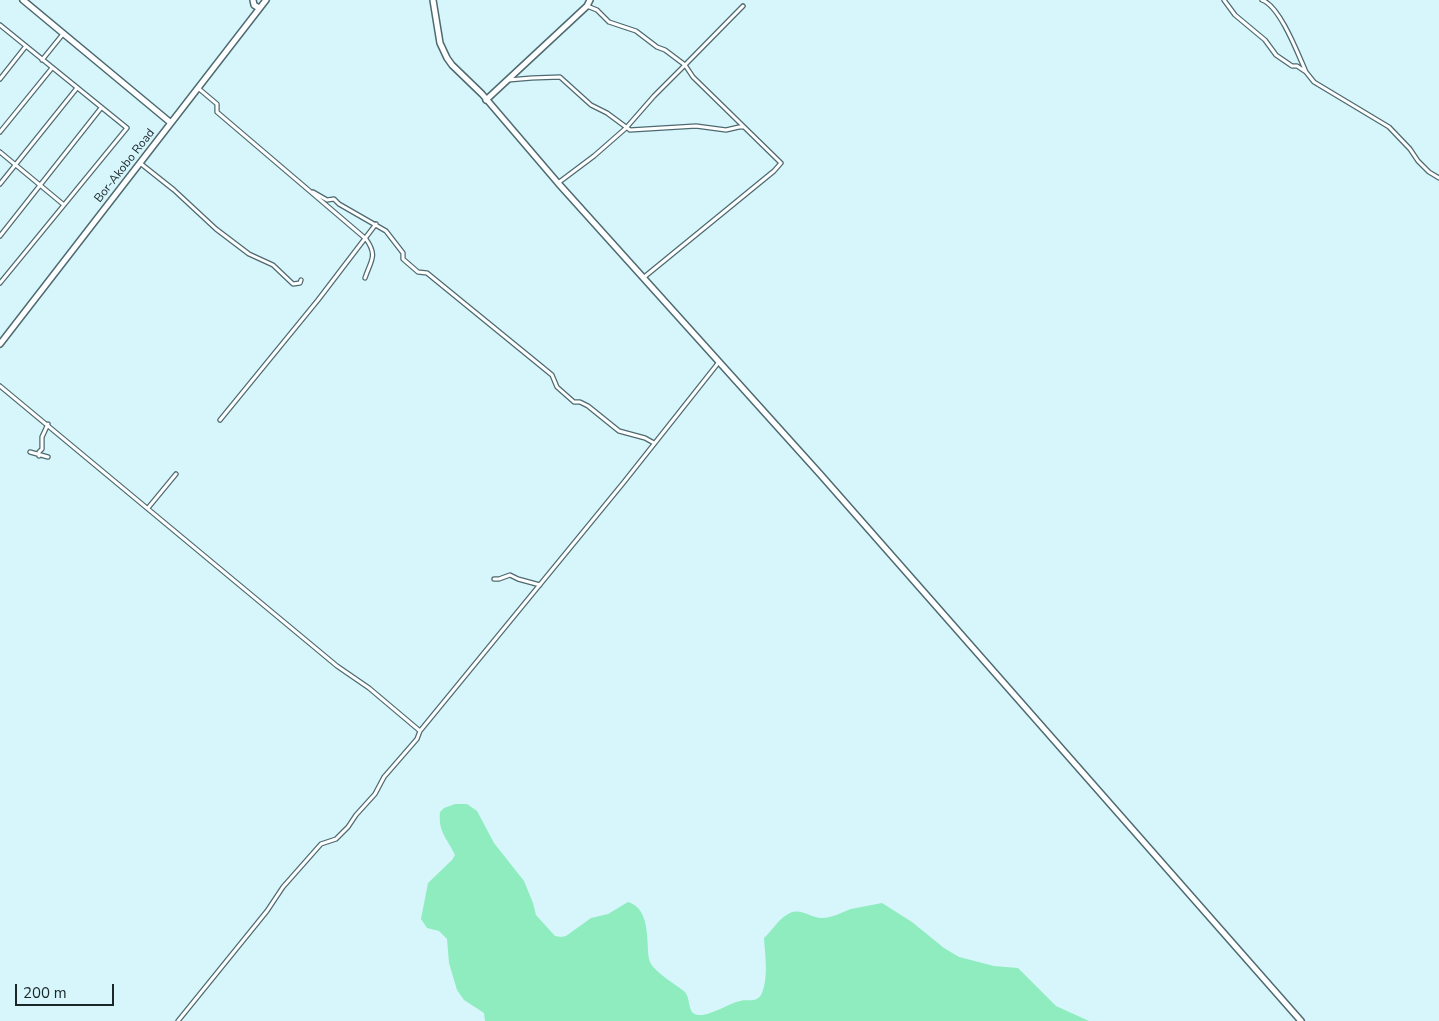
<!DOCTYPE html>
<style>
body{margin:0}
#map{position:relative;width:1439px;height:1021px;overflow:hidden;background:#d6f6fc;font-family:"Nunito Sans",sans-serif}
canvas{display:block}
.scale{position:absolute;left:15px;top:984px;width:99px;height:22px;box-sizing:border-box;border:2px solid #1b2629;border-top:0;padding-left:6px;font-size:15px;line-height:18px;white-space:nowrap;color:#1b2629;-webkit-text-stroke:4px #d6f6fc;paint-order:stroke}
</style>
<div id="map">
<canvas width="1439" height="1021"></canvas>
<div class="scale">200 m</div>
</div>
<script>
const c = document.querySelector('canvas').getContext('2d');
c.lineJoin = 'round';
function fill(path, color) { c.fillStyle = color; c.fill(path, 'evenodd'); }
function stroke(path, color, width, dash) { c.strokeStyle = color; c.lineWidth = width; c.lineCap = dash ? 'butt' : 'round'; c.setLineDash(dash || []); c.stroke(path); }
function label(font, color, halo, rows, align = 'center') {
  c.font = font + ' "Nunito Sans",sans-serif'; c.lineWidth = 4; c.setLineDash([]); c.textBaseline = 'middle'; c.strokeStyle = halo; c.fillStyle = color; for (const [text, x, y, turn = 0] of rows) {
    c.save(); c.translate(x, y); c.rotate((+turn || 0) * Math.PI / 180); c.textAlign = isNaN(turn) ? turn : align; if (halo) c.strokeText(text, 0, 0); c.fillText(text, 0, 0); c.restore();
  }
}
fill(new Path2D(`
 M455,804H467L477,811L494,843L524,881L533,903L536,915L555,936L561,937L566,936L591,918L608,914L628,902C651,909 646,941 649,959C651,971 676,984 685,992C690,998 688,1008 693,1013C704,1021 728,1003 740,1001C747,999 756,1003 761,995C769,979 765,955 764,938C775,928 778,918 792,912C802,909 812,918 822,918C832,918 842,912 851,909C861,907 872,905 882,903L912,922L944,948L959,957L994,966L1018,968L1056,1006L1089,1021H485L484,1013L464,1000L457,990L449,963L447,939L439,931L427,928L421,919L428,883L452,860L455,855C447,838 438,832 440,812L444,808Z`), '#8fecbe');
const street = new Path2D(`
 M1224,0L1235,15L1265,40L1276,55L1292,66H1297L1306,72L1314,82L1389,127L1410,149L1418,161L1429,172L1439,178
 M1262,0C1280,6 1298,54 1306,72
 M587,6L597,10L609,22L636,31L657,47L665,50L685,65L743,6
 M0,25L127,128L0,283
 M42,60L63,34
 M0,79L26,46
 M508,80L532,78L560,77L591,105L607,113L630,130L696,126L726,130L739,127H744
 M198,88L217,104V112L366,239C378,256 371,260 365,278
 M0,132L52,68
 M0,152L64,205
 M140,163L174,190L216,229L249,254L273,265L293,284L300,283L301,280
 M558,183L594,156L626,128L654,96L685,65L693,77L781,163L774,171L643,278
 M0,184L77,88
 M313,192L327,200L334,199L339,204L386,231L403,253V259L418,272L427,273L541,366L552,375L557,387L574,402H580L588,406L619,431L645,438L654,443
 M0,236L101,108
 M0,386L337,666L369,688L420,731
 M220,420L318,300L376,224
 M30,452L48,457
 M39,456V452L42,449V437L48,424
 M148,508L176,474
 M494,579H499L510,575L518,579L540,585
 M178,1021L267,911L283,887L321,844L336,839L348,827L356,815L375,794L384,777L417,739L420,731L624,482L719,362`);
const secondary = new Path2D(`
 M23,0L171,123
 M253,0L254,5L259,8
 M433,0L440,43L447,58L452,65L482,94L558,183L820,474L1301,1021
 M486,100L587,6L590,0
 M0,344L266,0`);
stroke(street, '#4e6a70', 5.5);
stroke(secondary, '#4e6a70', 8);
stroke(street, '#fff', 3);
stroke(secondary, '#fff', 5);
label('12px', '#1b2629', '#d6f6fc', [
 ["Bor-Akobo Road",125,166,-52]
]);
</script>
